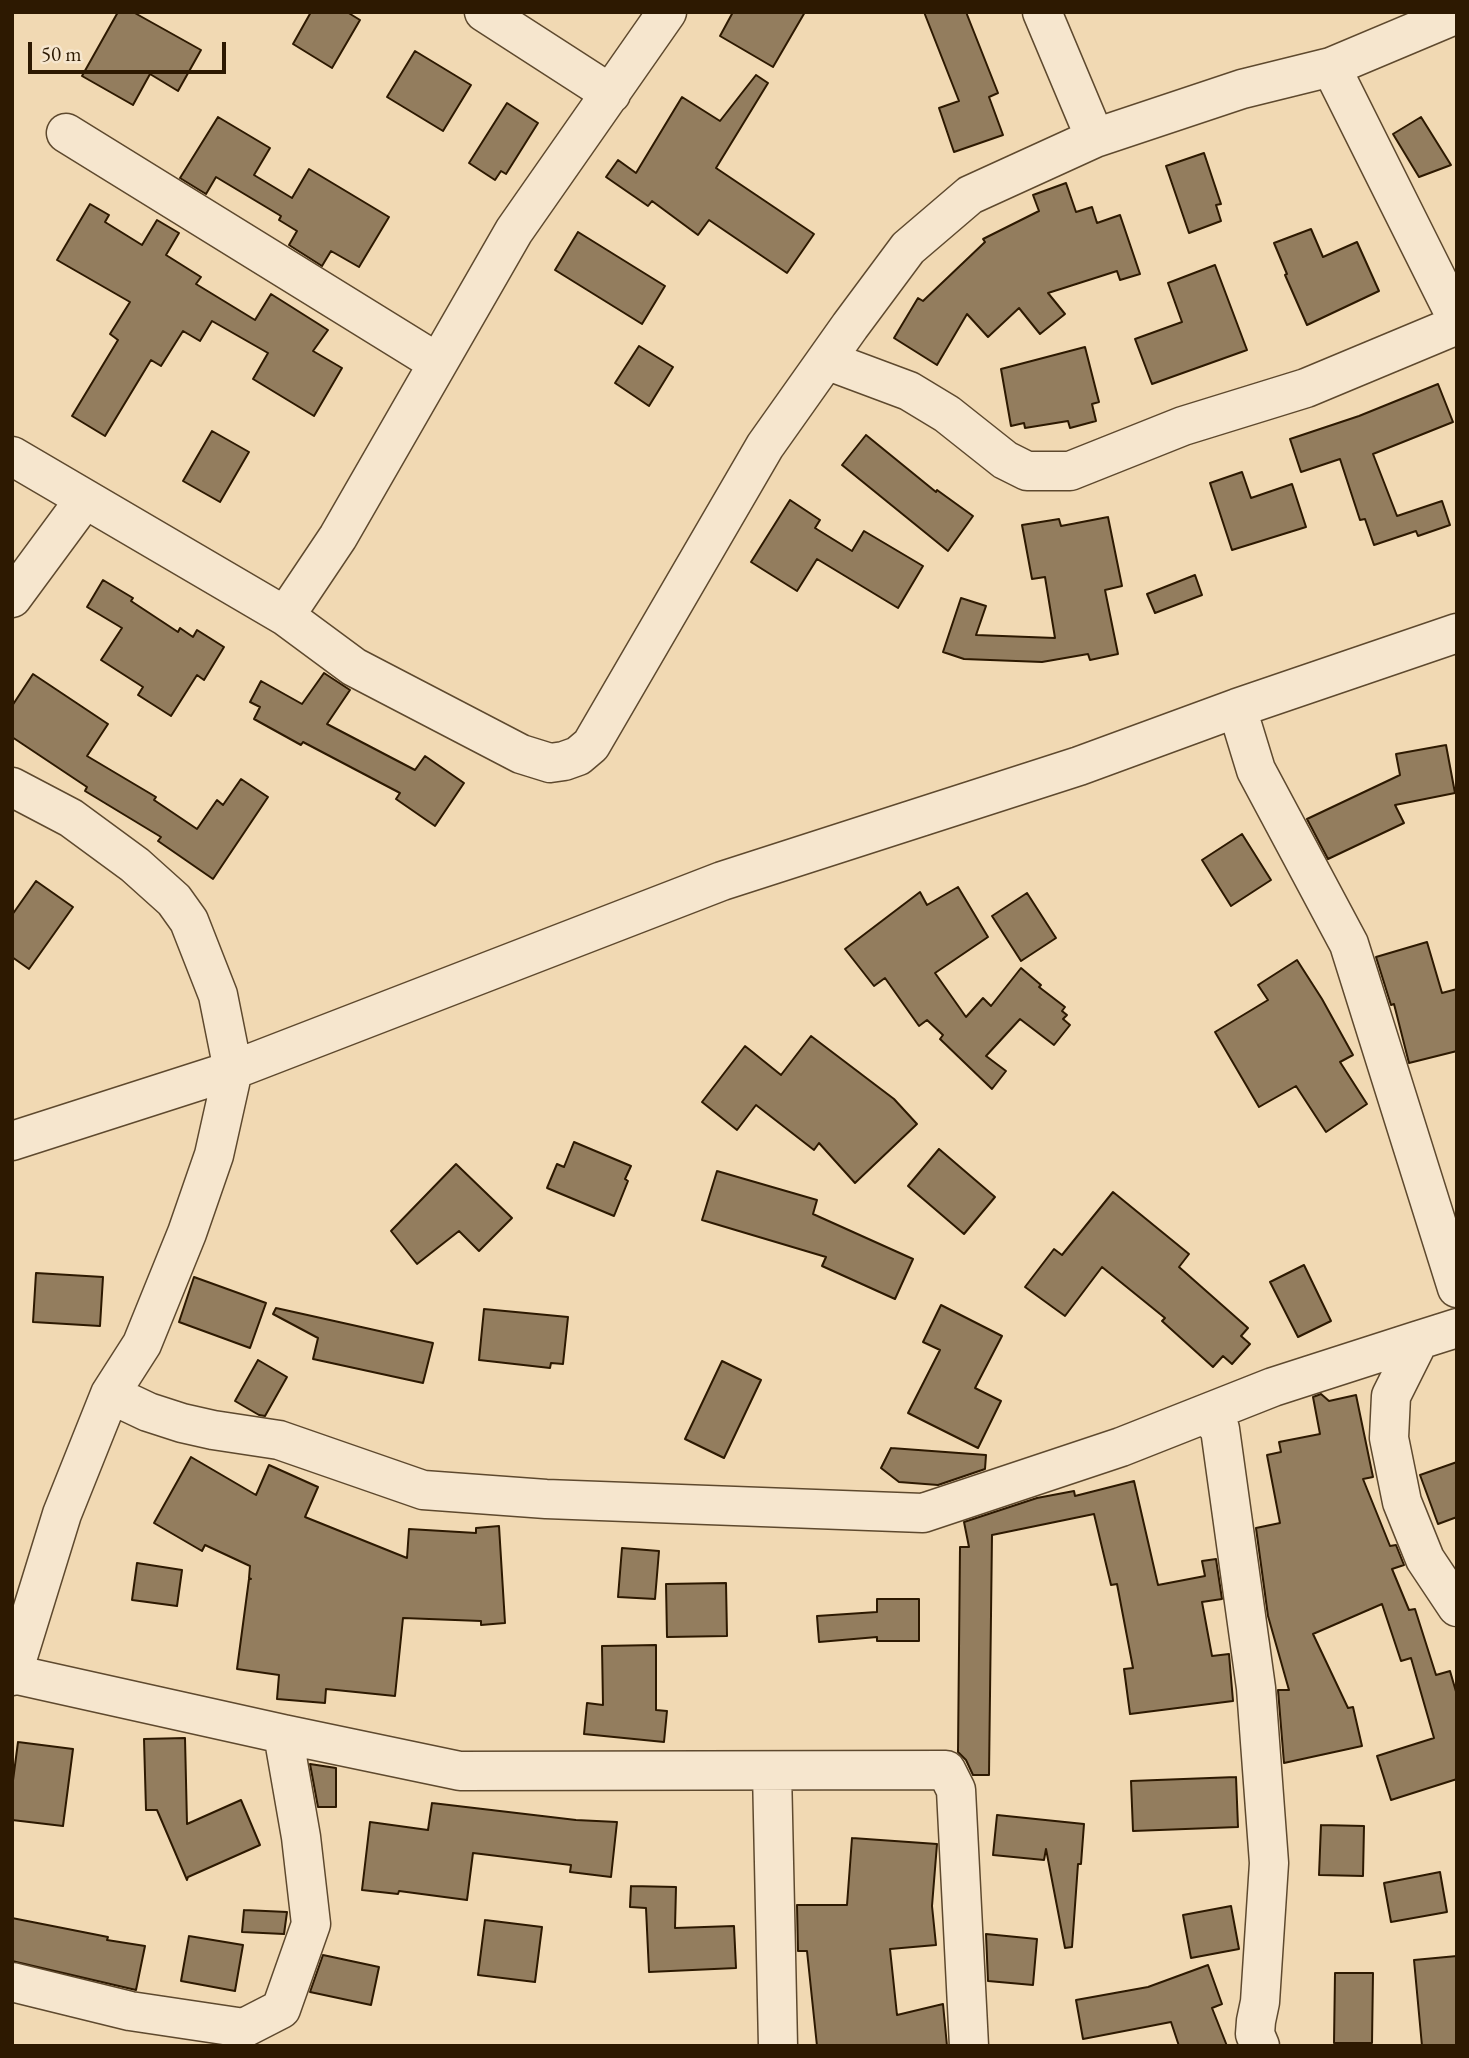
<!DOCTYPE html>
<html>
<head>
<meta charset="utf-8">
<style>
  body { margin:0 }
  #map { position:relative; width:1469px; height:2058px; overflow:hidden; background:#f1d9b3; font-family:"EB Garamond",serif }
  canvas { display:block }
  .frame { position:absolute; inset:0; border:14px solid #2d1901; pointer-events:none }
  .scale { position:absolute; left:28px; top:42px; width:198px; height:32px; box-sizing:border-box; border:4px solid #2d1901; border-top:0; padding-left:9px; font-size:21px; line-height:24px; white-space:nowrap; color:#2d1901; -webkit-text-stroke:5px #f6e6ce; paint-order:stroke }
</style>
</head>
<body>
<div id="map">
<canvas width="1469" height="2058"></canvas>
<div class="frame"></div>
<div class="scale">50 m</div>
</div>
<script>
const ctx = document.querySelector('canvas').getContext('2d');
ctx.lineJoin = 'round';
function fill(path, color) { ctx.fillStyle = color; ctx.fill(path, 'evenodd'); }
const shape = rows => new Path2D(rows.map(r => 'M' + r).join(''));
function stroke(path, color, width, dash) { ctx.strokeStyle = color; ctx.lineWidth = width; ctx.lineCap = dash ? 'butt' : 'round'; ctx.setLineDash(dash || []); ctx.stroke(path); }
const building = shape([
  [118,12,133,12,201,50,178,91,150,74,133,105,82,76,118,12],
  [311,12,347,12,360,20,332,68,293,44,311,12],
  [733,12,805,12,773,67,720,36,733,12],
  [924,12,966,12,998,93,989,97,1003,135,954,152,939,108,959,101,924,12],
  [415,51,471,85,443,131,387,97,415,51],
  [756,75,768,83,716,168,814,234,787,273,709,220,698,235,652,201,648,206,606,177,618,160,636,173,682,97,720,121,756,75],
  [507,103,538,123,506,174,501,171,495,180,469,163,507,103],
  [218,117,270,148,254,175,292,198,309,169,389,217,359,267,331,251,322,266,289,245,297,231,279,220,281,216,216,177,206,194,180,178,218,117],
  [1421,117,1451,165,1419,177,1393,134,1421,117],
  [1204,153,1221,204,1216,205,1221,221,1189,233,1166,166,1204,153],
  [1066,183,1076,212,1092,207,1097,223,1120,215,1140,274,1120,280,1117,271,1048,293,1065,314,1040,334,1019,308,988,337,967,314,937,365,894,338,918,298,923,301,985,242,983,239,1039,211,1033,195,1066,183],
  [90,204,109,215,105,222,142,245,157,220,179,233,166,255,201,277,196,284,255,320,271,294,328,330,313,351,342,368,314,416,253,379,268,353,212,321,200,341,183,331,161,366,151,360,105,436,72,416,118,340,110,334,130,302,57,260,90,204],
  [1311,229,1323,257,1357,242,1379,291,1307,325,1285,275,1287,274,1274,243,1311,229],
  [578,232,665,286,642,324,555,270,578,232],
  [1215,265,1247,350,1152,384,1135,339,1182,322,1168,283,1215,265],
  [639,346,673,367,649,406,615,383,639,346],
  [1085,347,1099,402,1092,404,1096,421,1070,428,1068,421,1025,428,1024,423,1011,426,1001,369,1085,347],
  [1438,384,1453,422,1373,454,1397,516,1442,501,1450,525,1418,536,1416,531,1374,545,1365,519,1360,520,1340,459,1301,472,1290,439,1359,416,1438,384],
  [212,431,249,452,220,502,183,481,212,431],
  [866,435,936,492,937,490,973,516,948,551,842,465,866,435],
  [1242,472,1251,498,1292,484,1306,527,1232,550,1210,483,1242,472],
  [790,500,820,520,815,528,852,551,864,531,923,566,898,608,817,559,797,591,751,562,790,500],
  [1108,517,1122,586,1105,590,1118,654,1090,660,1088,654,1042,662,964,659,943,652,961,598,986,606,976,635,1055,638,1045,577,1032,579,1022,525,1059,519,1061,526,1108,517],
  [1195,575,1202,595,1155,613,1147,594,1195,575],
  [103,580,133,598,131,601,178,632,180,628,193,637,197,630,224,647,204,680,197,675,171,716,138,695,143,687,101,660,122,628,87,607,103,580],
  [324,673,350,690,327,724,415,770,425,756,464,783,435,826,396,799,400,793,303,742,301,745,254,719,260,707,250,702,261,681,302,704,324,673],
  [33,674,108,724,87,756,156,797,154,800,197,829,217,800,223,805,241,779,268,797,213,879,158,841,161,837,85,791,87,787,12,737,12,706,33,674],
  [1446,745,1455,793,1395,805,1404,823,1328,859,1307,819,1400,775,1396,754,1446,745],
  [1242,834,1271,880,1231,906,1202,860,1242,834],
  [36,881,73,907,29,969,12,957,12,915,36,881],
  [958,887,988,937,935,973,966,1017,983,998,991,1006,1021,968,1041,985,1039,987,1065,1007,1062,1011,1067,1015,1063,1019,1070,1025,1054,1045,1020,1019,986,1056,1006,1071,992,1089,940,1039,943,1035,927,1020,919,1026,885,978,874,986,845,949,920,892,927,905,958,887],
  [1027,893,1056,938,1021,961,992,916,1027,893],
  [1427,942,1442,993,1457,989,1457,1051,1409,1063,1394,1004,1391,1005,1376,957,1427,942],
  [1297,960,1322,999,1353,1055,1340,1062,1367,1104,1326,1132,1296,1086,1259,1107,1215,1032,1268,1000,1258,985,1297,960],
  [811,1036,894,1099,917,1124,855,1183,819,1143,814,1150,756,1105,737,1130,702,1102,745,1046,781,1075,811,1036],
  [574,1142,631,1166,625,1179,628,1181,614,1216,547,1188,557,1164,564,1167,574,1142],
  [939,1149,995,1197,964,1234,908,1186,939,1149],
  [456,1164,512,1218,479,1251,459,1231,417,1264,391,1231,456,1164],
  [717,1171,817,1200,813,1214,913,1259,895,1299,822,1266,826,1257,702,1220,717,1171],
  [1113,1192,1189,1254,1179,1267,1248,1328,1241,1336,1250,1344,1232,1364,1223,1356,1213,1367,1162,1321,1165,1318,1102,1267,1065,1316,1025,1287,1054,1249,1062,1255,1113,1192],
  [1304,1265,1331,1321,1298,1337,1270,1282,1304,1265],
  [36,1273,103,1277,100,1326,33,1322,36,1273],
  [194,1277,266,1303,250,1348,179,1322,194,1277],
  [941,1305,1002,1336,975,1388,1001,1401,978,1448,908,1413,940,1350,923,1342,941,1305],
  [276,1308,433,1343,423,1383,313,1359,318,1338,273,1314,276,1308],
  [484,1309,568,1317,563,1364,551,1363,550,1368,479,1360,484,1309],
  [258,1360,287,1377,265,1416,259,1415,235,1401,258,1360],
  [722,1361,761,1380,724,1458,685,1439,722,1361],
  [1321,1394,1329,1401,1356,1395,1373,1477,1363,1479,1390,1546,1396,1545,1404,1565,1392,1569,1409,1610,1415,1609,1436,1675,1450,1671,1457,1695,1457,1779,1391,1800,1377,1756,1434,1738,1411,1658,1401,1661,1382,1604,1313,1634,1348,1708,1353,1707,1362,1746,1284,1763,1278,1690,1289,1690,1268,1616,1256,1528,1280,1523,1267,1455,1281,1452,1279,1442,1320,1434,1313,1397,1321,1394],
  [891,1448,986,1455,985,1469,938,1485,899,1482,881,1468,891,1448],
  [191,1457,256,1495,269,1465,318,1487,305,1517,407,1558,409,1529,476,1533,476,1528,499,1526,505,1623,481,1625,481,1621,403,1618,395,1696,326,1689,325,1703,277,1699,279,1675,237,1669,249,1579,251,1579,249,1578,250,1566,205,1545,202,1551,154,1523,191,1457],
  [1457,1462,1457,1517,1438,1524,1420,1475,1457,1462],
  [1134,1481,1158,1585,1205,1576,1202,1561,1216,1559,1222,1599,1202,1602,1212,1656,1229,1654,1233,1701,1130,1714,1124,1669,1133,1668,1117,1584,1111,1585,1094,1514,992,1535,989,1775,973,1775,966,1760,958,1752,960,1547,969,1547,964,1522,1037,1498,1074,1491,1075,1496,1134,1481],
  [622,1548,659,1551,655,1599,618,1597,622,1548],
  [137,1563,182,1570,177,1606,132,1600,137,1563],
  [726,1583,727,1636,667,1637,666,1584,726,1583],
  [877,1599,919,1599,919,1641,877,1641,877,1637,819,1642,817,1616,877,1612,877,1599],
  [656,1645,656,1710,667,1711,664,1742,584,1734,587,1703,603,1705,602,1646,656,1645],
  [185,1738,187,1824,241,1800,260,1845,188,1877,187,1880,157,1810,146,1810,144,1739,185,1738],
  [18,1742,73,1749,63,1826,12,1820,12,1788,18,1742],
  [310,1764,336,1768,336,1807,318,1807,310,1764],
  [1236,1777,1238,1827,1133,1831,1131,1781,1236,1777],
  [432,1803,576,1820,617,1822,611,1877,570,1872,571,1865,473,1853,467,1900,399,1891,398,1894,362,1890,370,1822,428,1830,432,1803],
  [997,1815,1084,1824,1081,1864,1078,1864,1072,1947,1065,1948,1046,1849,1044,1860,993,1855,997,1815],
  [1321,1825,1364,1826,1363,1876,1319,1875,1321,1825],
  [852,1838,937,1844,932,1906,936,1945,890,1949,897,2015,943,2004,947,2046,817,2046,807,1951,798,1951,797,1905,847,1905,852,1838],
  [1440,1872,1447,1912,1391,1922,1384,1883,1440,1872],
  [631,1886,676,1887,675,1928,734,1926,736,1968,649,1972,646,1908,630,1907,631,1886],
  [1231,1906,1239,1949,1191,1958,1183,1915,1231,1906],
  [244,1910,287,1912,284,1934,242,1932,244,1910],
  [12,1918,108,1937,107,1940,145,1946,136,1990,12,1961,12,1918],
  [485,1920,542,1927,535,1982,478,1975,485,1920],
  [986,1934,1037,1939,1033,1985,988,1981,986,1934],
  [189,1936,243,1945,235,1991,181,1981,189,1936],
  [323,1955,379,1967,371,2005,310,1992,323,1955],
  [1457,1956,1457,2046,1422,2046,1414,1960,1457,1956],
  [1208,1965,1222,2004,1212,2008,1227,2046,1179,2046,1171,2022,1083,2039,1076,2000,1148,1987,1208,1965],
  [1335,1973,1373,1973,1372,2043,1334,2043,1335,1973]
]);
fill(building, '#937d5e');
stroke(building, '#2d1901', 2);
const minor = shape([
  [484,12,611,94],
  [1042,12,1095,138],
  [1331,67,1457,319],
  [66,133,438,363],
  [826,360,909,391,947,414,1005,460,1027,471,1070,471,1183,426,1306,388,1457,325],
  [12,456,285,616,354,667,521,754,550,763,564,761,578,756,591,745,765,446,850,326,908,248,970,195,1095,138,1242,89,1331,67,1457,14],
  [12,598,85,499],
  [285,616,338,537,514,231,667,12],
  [1237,708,1256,770,1349,944,1457,1288],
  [12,787,71,818,135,865,174,900,189,921,218,995,233,1070,214,1155,187,1233,142,1344,110,1394,62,1514,12,1676],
  [12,1141,233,1070,722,881,1079,766,1237,708,1457,633],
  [1457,1328,1419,1340,1391,1396,1389,1438,1402,1502,1425,1559,1457,1607],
  [110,1394,148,1412,182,1423,213,1430,279,1440,423,1490,546,1499,923,1513,1121,1447,1273,1387,1419,1340],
  [1206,1414,1220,1429,1256,1688,1269,1863,1260,2002,1256,2021,1255,2034,1260,2046],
  [13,1674,283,1734,460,1771,946,1770,956,1790,969,2046],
  [772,1771,778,2046],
  [12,1982,130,2011,244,2028,281,2009,311,1924,301,1837,283,1734]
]);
stroke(minor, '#5e492e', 41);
stroke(minor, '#f6e6ce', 38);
</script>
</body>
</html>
